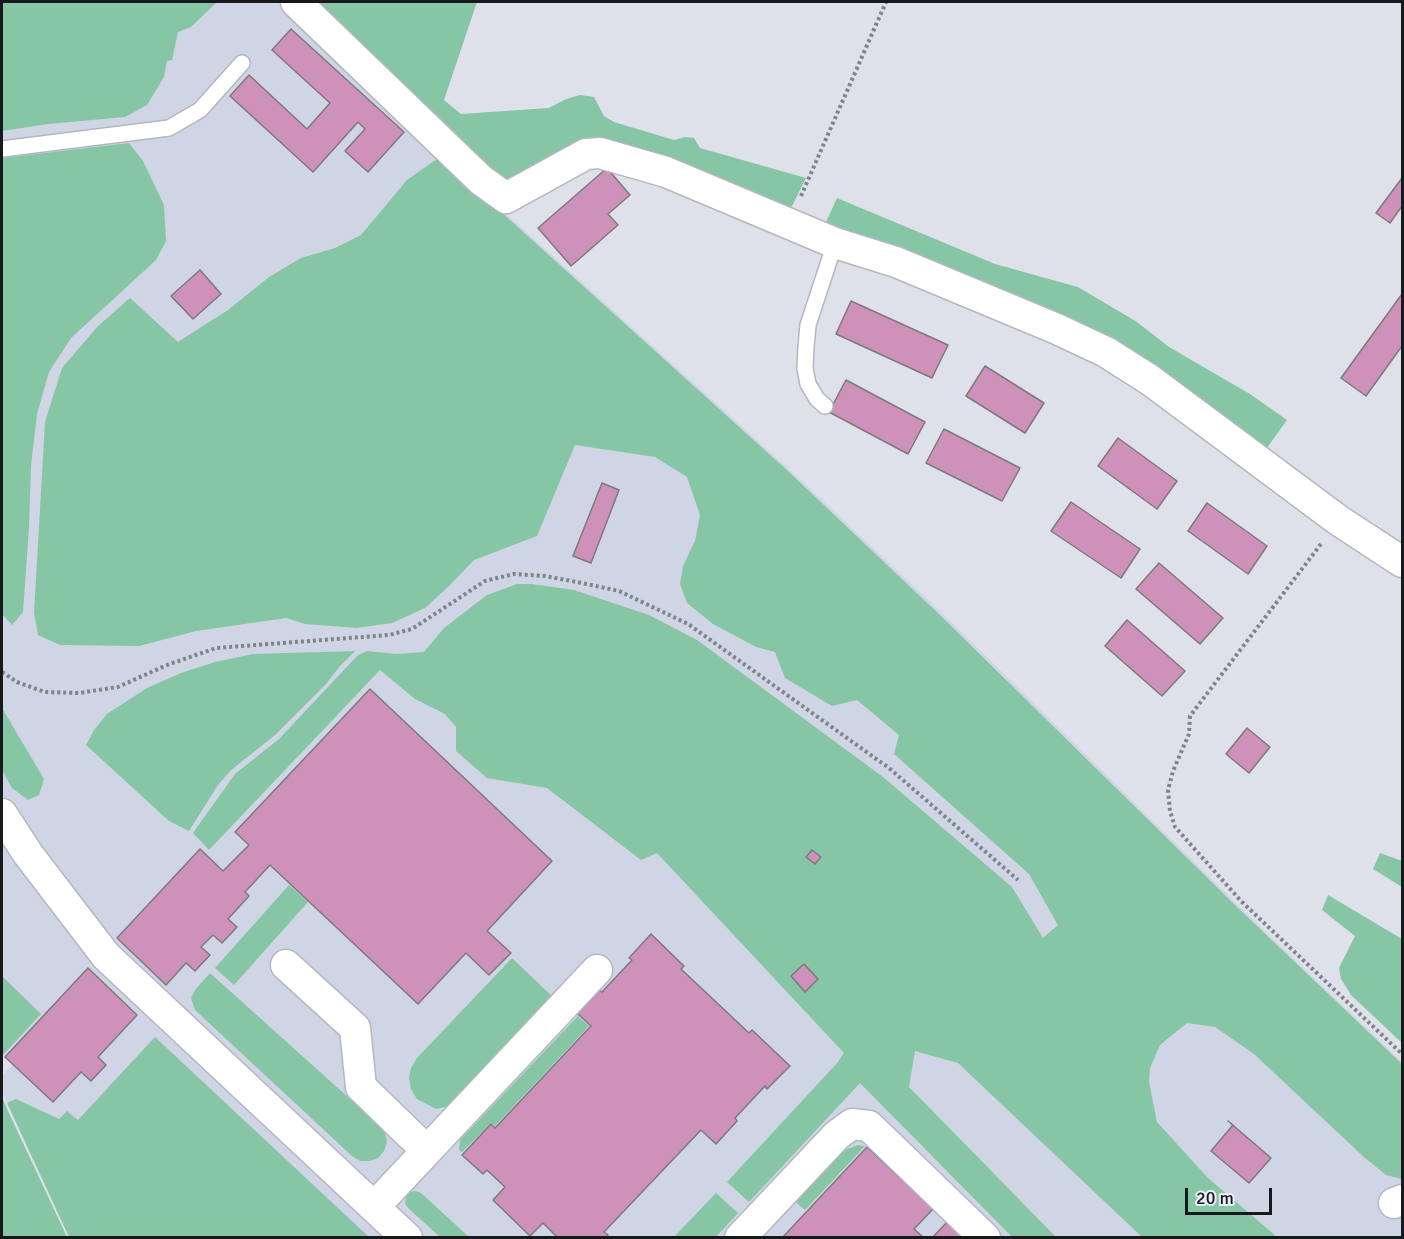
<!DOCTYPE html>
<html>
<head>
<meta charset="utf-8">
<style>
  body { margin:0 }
  #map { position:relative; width:1404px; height:1239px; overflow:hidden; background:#dee1e9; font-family:Signika,sans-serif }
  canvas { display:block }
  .frame { position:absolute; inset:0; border:3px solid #18191c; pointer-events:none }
  .scale { position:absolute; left:1185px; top:1188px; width:87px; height:27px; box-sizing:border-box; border:3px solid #18191c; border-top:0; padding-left:8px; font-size:18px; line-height:21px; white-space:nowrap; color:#18191c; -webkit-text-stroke:4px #ebeef6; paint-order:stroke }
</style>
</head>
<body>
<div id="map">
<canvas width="1404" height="1239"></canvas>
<div class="frame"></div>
<div class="scale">20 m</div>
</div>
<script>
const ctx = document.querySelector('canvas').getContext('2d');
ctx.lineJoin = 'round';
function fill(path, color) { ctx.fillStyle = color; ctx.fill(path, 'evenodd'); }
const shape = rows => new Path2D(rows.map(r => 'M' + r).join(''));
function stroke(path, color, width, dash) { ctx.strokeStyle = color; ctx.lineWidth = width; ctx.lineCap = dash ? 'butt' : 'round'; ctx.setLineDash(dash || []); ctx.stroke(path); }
fill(shape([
  [2,2,279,2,503,211,792,472,945,616,1240,907,1402,1062,1402,1237,69,1237,2,1092,2,1076,13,1064,2,1053]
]), '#cfd5e4');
fill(shape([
  [2,2,217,2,191,27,178,32,172,60,167,61,164,77,147,105,125,117,48,124,2,131],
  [306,2,477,2,444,100,461,114,549,108,566,99,580,95,594,97,604,116,614,122,674,140,685,137,694,138,700,148,806,178,786,218,577,143,560,151,524,176,508,181,495,181],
  [129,143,143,161,164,205,166,241,156,260,71,338,49,372,37,414,31,466,29,528,23,612,12,625,2,614,2,158],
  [441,156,499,210,789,472,942,617,1237,907,1402,1064,1402,1179,1386,1175,1365,1158,1254,1054,1215,1027,1187,1023,1160,1045,1150,1068,1149,1082,1157,1122,1208,1178,1277,1237,1142,1237,958,1063,915,1051,909,1087,1056,1237,1012,1237,860,1083,749,1202,727,1182,838,1062,844,1053,657,853,641,860,547,788,487,778,456,751,456,727,445,714,415,699,380,670,209,850,193,833,235,774,279,739,358,655,367,651,396,654,424,652,444,628,487,595,517,584,532,584,574,590,649,615,697,640,883,777,1012,887,1043,938,1058,925,1029,874,894,754,899,735,857,700,832,706,785,678,775,652,756,647,713,624,687,603,680,584,683,566,695,541,700,515,687,477,655,457,575,445,537,536,474,560,449,586,425,608,392,623,357,628,305,624,286,618,196,631,139,646,60,645,38,635,34,613,45,422,62,368,98,326,130,298,178,342,228,310,269,277,301,258,335,248,361,235,407,180],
  [837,198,995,264,1078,287,1137,322,1169,347,1250,394,1287,420,1264,452,1178,389,822,231],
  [355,651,340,666,326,684,275,735,230,771,218,785,189,831,169,821,86,745,94,730,107,714,147,688,181,673,215,662,253,654],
  [2,708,44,779,39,795,28,800,12,788,2,770],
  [1380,853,1402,861,1402,887,1373,869],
  [289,885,308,902,234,985,215,968],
  [1328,895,1402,939,1402,1043,1351,995,1341,979,1339,968,1355,936,1322,910],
  [512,958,554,998,450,1106,436,1109,417,1099,411,1089,409,1078,411,1068,417,1058],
  [210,973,380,1126,385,1133,387,1142,384,1151,378,1158,370,1161,360,1161,352,1156,195,1010,191,998,195,990],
  [2,976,41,1014,2,1056],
  [578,1016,589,1026,495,1126,491,1123,462,1152,459,1150,460,1140],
  [155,1037,369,1237,69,1237,7,1103,16,1099,59,1119,67,1111,78,1120],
  [2,1097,9,1113,67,1237,2,1237],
  [858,1145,865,1146,805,1210,792,1199,839,1152],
  [416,1191,421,1193,469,1237,440,1237,408,1208,405,1203,406,1197,410,1192],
  [716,1193,738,1213,716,1237,674,1237]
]), '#86c6a5');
const building = shape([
  [291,29,404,132,368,172,345,151,365,129,358,122,313,172,230,96,249,75,307,129,330,103,272,50,291,29],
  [607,168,630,195,608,214,618,225,571,266,538,228,607,168],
  [1402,178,1402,206,1390,223,1376,213,1402,178],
  [200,270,221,294,193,319,171,296,200,270],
  [1402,294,1402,346,1366,396,1341,378,1402,294],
  [851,301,948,345,932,378,836,334,851,301],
  [985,366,1044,403,1025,433,966,396,985,366],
  [846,380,925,422,908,454,829,412,846,380],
  [944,429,1020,468,1002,501,926,463,944,429],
  [1118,438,1177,481,1157,509,1098,466,1118,438],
  [602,483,619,490,591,563,573,556,602,483],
  [1071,502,1140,549,1121,578,1051,531,1071,502],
  [1207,503,1267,546,1248,574,1188,531,1207,503],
  [1159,563,1223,618,1200,644,1136,589,1159,563],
  [1127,620,1185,671,1162,696,1105,646,1127,620],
  [370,689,552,861,487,931,511,953,489,975,466,953,418,1004,270,865,245,892,249,896,228,919,237,927,222,943,213,935,201,947,210,955,195,971,186,963,166,985,117,938,200,849,223,871,249,845,235,832,370,689],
  [1247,728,1270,747,1249,773,1226,754,1247,728],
  [812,850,821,857,815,864,806,857,812,850],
  [651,934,684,966,681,969,749,1033,752,1030,790,1066,767,1089,765,1086,735,1118,737,1121,716,1144,701,1130,604,1232,608,1235,606,1238,558,1238,543,1223,530,1236,493,1200,505,1187,487,1170,483,1174,462,1155,491,1124,495,1128,591,1026,577,1013,599,990,602,992,632,960,629,958,651,934],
  [804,964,818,979,805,992,791,976,804,964],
  [88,968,137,1015,98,1057,106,1065,91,1081,81,1072,53,1102,5,1057,88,968],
  [1228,1121,1271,1158,1249,1183,1211,1151,1233,1125,1228,1121],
  [867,1147,933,1209,914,1229,924,1238,782,1238,867,1147],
  [949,1220,967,1238,932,1238,949,1220]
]);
fill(building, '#ce91b9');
stroke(building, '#7f787d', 1.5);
const lane = shape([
  [2,149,169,128,200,110,242,63],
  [825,406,817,399,808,384,805,368,806,347,808,325,835,243]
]);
const street = shape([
  [296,2,481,180,506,198,586,154,600,153,666,172,835,243,896,262,1057,329,1106,352,1150,380,1338,520,1402,562],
  [2,814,28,854,106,956,407,1238],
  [286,965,355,1028,361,1087,426,1150],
  [1394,1203,1402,1200],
  [375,1206,597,970],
  [740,1238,837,1135,852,1124,869,1126,985,1238]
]);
stroke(lane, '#b4b7bf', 18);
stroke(street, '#b4b7bf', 33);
stroke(shape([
  [801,196,886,2],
  [1321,544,1190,716,1189,734,1173,771,1168,790,1170,811,1175,827,1241,901,1402,1054],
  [2,672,17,682,45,692,79,693,118,687,167,665,216,648,389,635,412,629,485,581,514,574,545,576,582,583,619,591,688,624,889,768,1018,880]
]), '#818389', 4, [3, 3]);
stroke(lane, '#fff', 15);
stroke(street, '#fff', 30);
</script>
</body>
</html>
